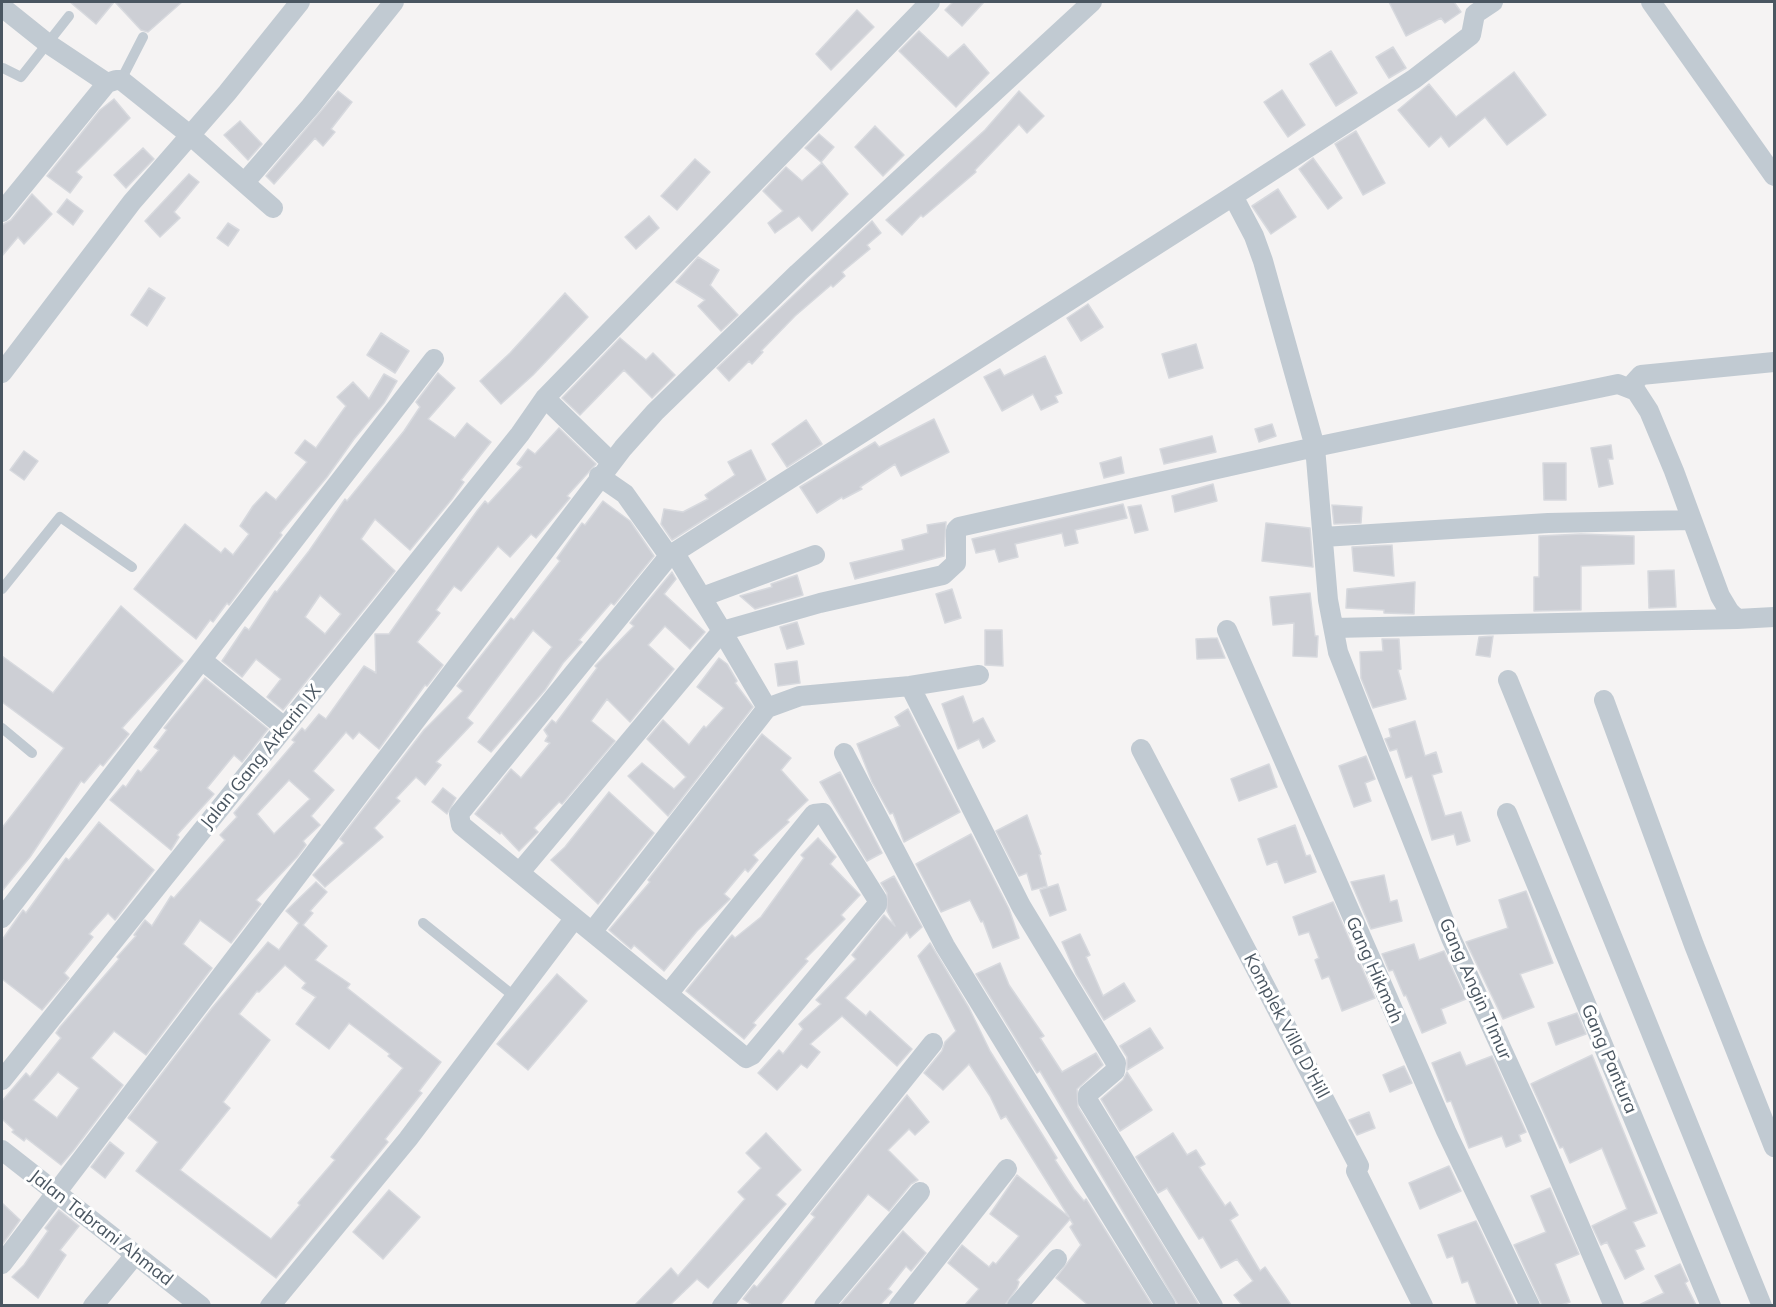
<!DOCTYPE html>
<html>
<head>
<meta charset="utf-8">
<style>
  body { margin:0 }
  #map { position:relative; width:1776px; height:1307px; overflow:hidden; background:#f5f3f3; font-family:Mulish,sans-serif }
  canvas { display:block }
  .frame { position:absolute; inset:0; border:3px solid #4a5661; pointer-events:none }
</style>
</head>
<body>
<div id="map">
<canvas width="1776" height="1307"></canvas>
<div class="frame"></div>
</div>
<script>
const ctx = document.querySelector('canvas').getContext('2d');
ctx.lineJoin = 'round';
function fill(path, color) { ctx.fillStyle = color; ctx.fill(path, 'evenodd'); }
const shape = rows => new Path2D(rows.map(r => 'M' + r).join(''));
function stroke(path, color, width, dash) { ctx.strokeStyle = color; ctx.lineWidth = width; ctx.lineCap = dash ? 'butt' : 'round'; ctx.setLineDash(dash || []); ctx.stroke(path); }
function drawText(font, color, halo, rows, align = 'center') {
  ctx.font = font + ' Mulish,sans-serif'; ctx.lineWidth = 6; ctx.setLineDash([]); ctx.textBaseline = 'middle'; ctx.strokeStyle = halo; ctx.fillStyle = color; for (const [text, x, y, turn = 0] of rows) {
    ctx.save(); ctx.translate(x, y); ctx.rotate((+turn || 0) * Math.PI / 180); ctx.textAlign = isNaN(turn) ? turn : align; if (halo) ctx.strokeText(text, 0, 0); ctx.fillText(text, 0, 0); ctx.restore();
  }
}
const building = shape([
  [70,2,114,2,96,24,70,2],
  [115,2,182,2,148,32,141,30,115,2],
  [953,2,984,2,962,26,945,10,953,2],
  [1389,2,1454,2,1461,12,1445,23,1441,18,1406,36,1389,2],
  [857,10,874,27,831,70,816,54,857,10],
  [919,31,948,58,964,44,989,73,956,107,899,51,919,31],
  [1393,47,1406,68,1389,78,1376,57,1393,47],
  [1331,51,1357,93,1336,106,1310,64,1331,51],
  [1514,72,1546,115,1507,145,1485,117,1449,147,1441,136,1429,147,1398,110,1429,84,1456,117,1514,72],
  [1282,90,1305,125,1288,137,1264,102,1282,90],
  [338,91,352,102,331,129,335,132,323,146,315,138,274,184,266,176,338,91],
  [1019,91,1044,116,1027,133,1019,124,975,170,976,172,923,217,921,215,902,235,886,220,985,130,1019,91],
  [114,99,130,118,76,172,82,177,70,193,47,176,100,110,114,99],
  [240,121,262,144,248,160,224,135,240,121],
  [875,126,904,155,883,176,855,147,875,126],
  [1356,131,1385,183,1363,195,1335,144,1356,131],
  [819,134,834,147,821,162,805,148,819,134],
  [143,148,154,159,126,188,114,175,143,148],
  [1313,158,1342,198,1328,209,1299,169,1313,158],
  [695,159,710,172,677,210,661,196,695,159],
  [822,163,848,194,812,231,799,216,775,233,768,223,783,211,763,191,786,167,802,181,822,163],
  [189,174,199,182,174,212,180,218,160,237,145,221,189,174],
  [1278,189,1296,217,1271,234,1252,206,1278,189],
  [32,194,52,214,24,244,18,237,2,256,2,225,11,220,32,194],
  [67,199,83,211,73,225,57,212,67,199],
  [649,216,659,228,636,249,625,237,649,216],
  [872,221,881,233,867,245,870,249,842,272,845,276,833,287,831,285,795,316,761,351,763,352,752,364,749,361,729,381,717,368,872,221],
  [228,223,239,230,228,246,217,238,228,223],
  [698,257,719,270,710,285,738,315,721,331,698,306,705,300,676,282,698,257],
  [149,288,165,298,147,326,131,315,149,288],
  [565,293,588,317,533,375,501,404,480,381,510,353,565,293],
  [1088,304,1103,327,1081,341,1067,318,1088,304],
  [381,333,409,351,395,373,367,355,381,333],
  [620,338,646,360,653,353,675,375,652,398,624,370,580,415,562,398,620,338],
  [1196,344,1203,368,1169,378,1162,354,1196,344],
  [1045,356,1062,393,1055,396,1058,402,1041,410,1033,394,1002,411,984,377,1000,369,1004,376,1045,356],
  [438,373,455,388,428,419,455,438,467,423,491,442,461,480,464,482,452,499,410,550,375,519,361,539,395,571,283,710,267,697,281,679,256,659,242,677,222,661,245,627,249,630,275,591,277,592,309,551,345,499,347,501,404,431,420,407,416,402,438,373],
  [320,595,341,614,325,634,305,617,320,595],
  [384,374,397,381,384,403,354,439,327,477,280,533,282,535,229,605,227,603,213,622,210,620,196,639,134,589,185,524,221,553,225,548,233,555,249,534,240,526,253,506,266,492,276,500,307,462,295,453,305,440,316,448,346,406,337,397,353,382,369,399,384,374],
  [934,419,949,452,901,476,895,464,860,487,862,489,843,499,842,497,817,513,800,487,875,442,879,447,934,419],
  [806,420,822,444,787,467,772,444,806,420],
  [1272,424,1276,436,1259,442,1255,429,1272,424],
  [559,428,596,464,567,496,570,498,536,538,531,534,510,557,498,546,461,591,454,586,436,610,440,613,417,642,443,665,427,686,425,685,379,749,359,732,353,739,346,732,313,771,334,790,311,816,320,825,303,841,306,845,297,857,256,900,261,904,231,943,200,920,183,944,212,968,146,1055,114,1031,91,1058,123,1085,73,1151,61,1165,26,1138,24,1141,12,1132,14,1130,2,1119,2,1101,26,1073,30,1077,61,1038,56,1033,60,1027,119,959,117,957,136,936,134,935,145,920,152,926,171,896,174,898,225,840,220,835,237,817,234,813,295,742,292,740,302,728,305,731,319,714,326,719,364,666,376,673,375,634,389,634,477,511,485,501,488,504,522,467,517,464,528,449,535,454,559,428],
  [289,780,310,799,274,834,257,814,289,780],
  [58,1072,79,1088,57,1118,33,1100,58,1072],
  [1212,436,1216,452,1164,464,1160,449,1212,436],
  [1611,445,1613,459,1608,459,1613,484,1599,487,1591,448,1611,445],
  [751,450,766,480,672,540,661,524,664,509,683,512,708,499,705,495,735,475,728,462,751,450],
  [24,451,38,461,24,480,10,470,24,451],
  [1121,457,1124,473,1104,478,1100,463,1121,457],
  [1543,463,1566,463,1566,500,1544,500,1543,463],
  [1213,484,1217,501,1175,512,1172,496,1213,484],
  [603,501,630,521,654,556,614,605,611,603,579,640,582,642,563,663,545,690,491,752,478,742,552,647,533,630,467,718,473,723,436,762,441,765,425,785,416,777,396,798,400,801,374,828,383,837,325,887,313,875,344,843,340,839,424,730,463,691,457,686,511,618,514,620,560,561,557,558,582,523,585,525,603,501],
  [1123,504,1127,518,1075,530,1078,543,1065,546,1062,533,1015,544,1018,557,999,562,995,549,976,553,972,539,1123,504],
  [1141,505,1148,530,1135,533,1128,507,1141,505],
  [1332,505,1362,507,1361,523,1334,524,1332,505],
  [946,522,944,556,855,579,850,563,904,550,902,540,928,533,927,525,946,522],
  [1266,523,1310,528,1313,567,1262,561,1266,523],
  [1581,534,1634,536,1634,564,1581,566,1581,610,1534,611,1534,577,1539,577,1539,536,1581,534],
  [1392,545,1394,576,1354,571,1352,547,1392,545],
  [1674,570,1676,607,1649,608,1648,571,1674,570],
  [672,572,676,579,664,594,705,632,690,649,665,626,648,645,674,669,630,722,607,699,591,721,615,741,562,804,559,802,534,828,538,832,519,851,501,832,500,834,475,814,511,769,521,778,550,743,545,741,548,736,544,730,552,720,556,723,597,668,595,666,634,626,630,623,672,572],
  [797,575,803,595,755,609,740,596,772,587,771,584,797,575],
  [1415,582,1414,614,1384,613,1384,610,1346,608,1347,589,1415,582],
  [952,589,961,618,945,623,936,594,952,589],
  [1310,593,1315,636,1318,636,1317,657,1293,656,1294,623,1273,625,1270,597,1310,593],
  [121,606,183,661,122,728,129,734,103,766,100,764,84,783,81,781,30,857,2,891,2,828,64,748,2,702,2,656,53,693,121,606],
  [797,622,804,644,787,649,780,627,797,622],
  [985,630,1002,630,1003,666,985,665,985,630],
  [1493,636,1490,657,1476,655,1479,637,1493,636],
  [1217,638,1225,658,1197,659,1196,639,1217,638],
  [1382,639,1399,639,1401,669,1398,670,1406,699,1373,708,1361,678,1360,652,1383,651,1382,639],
  [719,658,727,664,737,681,735,683,753,707,668,816,628,776,642,763,674,789,686,777,647,739,663,720,689,745,704,726,706,728,724,708,697,687,719,658],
  [797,661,800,683,778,686,775,664,797,661],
  [205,678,268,729,242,762,234,755,207,788,214,794,177,835,179,837,171,850,110,800,123,785,126,787,138,770,141,772,159,750,154,747,167,730,164,728,205,678],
  [963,696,973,723,983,718,995,741,983,748,979,739,958,749,942,704,963,696],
  [908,709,960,812,904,842,893,813,890,814,872,782,857,744,900,726,895,717,908,709],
  [1415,721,1425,756,1436,752,1442,772,1432,775,1445,816,1461,812,1470,841,1457,845,1454,834,1432,840,1412,776,1406,778,1397,749,1390,751,1385,739,1391,737,1389,729,1415,721],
  [762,734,791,758,781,770,808,800,787,820,789,822,753,855,758,860,748,872,745,869,724,894,730,899,697,931,664,971,634,945,631,949,609,930,650,882,648,880,762,734],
  [1366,756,1375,779,1365,783,1371,801,1354,807,1339,766,1366,756],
  [1269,764,1277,787,1239,801,1231,779,1269,764],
  [840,772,882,853,867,861,820,782,840,772],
  [443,788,456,798,447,814,432,802,443,788],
  [609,792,654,833,598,904,551,860,565,847,609,792],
  [1027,815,1041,854,1039,855,1047,886,1032,890,1027,873,1019,876,996,831,1027,815],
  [99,822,154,870,115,920,108,913,89,934,93,937,64,973,69,978,42,1010,2,979,2,940,23,910,26,913,66,858,69,860,99,822],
  [1295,825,1306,856,1310,855,1316,872,1285,883,1277,861,1267,865,1258,839,1295,825],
  [971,834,1009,909,1019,938,993,948,983,921,981,922,970,900,941,912,916,864,971,834],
  [818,838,836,857,830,864,860,895,841,915,845,919,805,959,808,961,753,1023,756,1025,744,1039,686,991,726,942,732,935,735,938,761,917,804,858,801,855,818,838],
  [1384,875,1390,902,1397,900,1402,921,1371,929,1351,882,1384,875],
  [894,876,922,927,910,938,907,932,845,998,866,1016,870,1011,912,1049,897,1066,842,1016,810,1044,820,1052,807,1068,801,1064,777,1090,758,1073,779,1050,783,1054,803,1029,799,1024,821,1004,816,1000,856,959,852,955,884,915,895,926,887,911,887,893,881,883,894,876],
  [316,882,327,892,310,911,313,913,303,925,327,946,315,960,350,984,347,988,441,1062,419,1091,422,1093,385,1139,388,1142,276,1278,136,1171,158,1142,128,1118,212,1008,268,942,279,950,299,923,286,911,316,882],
  [285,965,306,983,302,988,316,997,296,1024,329,1049,349,1023,390,1054,388,1056,403,1068,331,1157,335,1160,298,1203,300,1205,271,1239,180,1170,230,1108,223,1102,270,1040,239,1014,257,991,259,992,285,965],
  [1058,884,1066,910,1050,916,1040,890,1058,884],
  [1526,891,1553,963,1520,974,1534,1007,1503,1019,1466,942,1508,928,1499,900,1526,891],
  [1333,902,1375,998,1342,1011,1329,976,1322,979,1315,960,1319,958,1309,932,1299,935,1293,917,1333,902],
  [1080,934,1090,955,1086,957,1103,996,1124,983,1135,1001,1104,1020,1076,974,1062,942,1080,934],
  [930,943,969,1008,990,1051,1057,1158,1055,1160,1074,1189,1084,1201,1086,1199,1152,1305,1088,1305,1056,1278,1081,1245,1070,1227,1073,1224,1070,1219,1017,1280,1019,1282,1017,1288,1005,1305,965,1305,979,1289,948,1263,962,1245,989,1267,993,1262,996,1264,1019,1236,990,1214,1017,1175,1069,1217,1006,1116,1001,1119,990,1096,969,1064,943,1090,924,1073,942,1051,945,1042,956,1031,918,956,930,943],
  [1414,944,1419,960,1444,951,1466,999,1441,1009,1446,1023,1422,1033,1406,995,1404,996,1393,970,1389,971,1382,954,1414,944],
  [1000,963,1009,985,1044,1036,1040,1038,1062,1072,1096,1053,1103,1065,1077,1089,1078,1107,1199,1305,1178,1305,1040,1071,1037,1073,976,974,1000,963],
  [557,974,587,1001,528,1070,497,1044,557,974],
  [1577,1013,1586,1034,1556,1045,1548,1023,1577,1013],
  [1150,1028,1163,1048,1127,1070,1127,1057,1120,1046,1150,1028],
  [1460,1052,1466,1066,1492,1056,1526,1132,1519,1135,1521,1141,1506,1147,1502,1136,1469,1148,1451,1101,1447,1102,1432,1063,1460,1052],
  [1592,1055,1657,1213,1633,1222,1645,1246,1635,1250,1644,1269,1625,1279,1607,1242,1601,1245,1592,1226,1627,1209,1602,1148,1570,1163,1563,1147,1560,1148,1531,1084,1592,1055],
  [1404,1066,1412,1083,1390,1092,1383,1075,1404,1066],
  [1127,1072,1152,1110,1120,1131,1101,1099,1123,1080,1127,1072],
  [907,1095,929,1122,915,1135,909,1129,888,1150,918,1180,911,1184,889,1211,868,1194,780,1305,752,1305,743,1299,754,1285,757,1287,815,1217,811,1214,907,1095],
  [1369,1112,1375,1128,1357,1135,1349,1120,1369,1112],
  [766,1133,801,1170,776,1195,786,1204,708,1288,697,1279,670,1305,635,1305,671,1268,678,1276,745,1199,738,1192,761,1168,746,1153,766,1133],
  [1173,1133,1187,1155,1196,1150,1205,1164,1199,1167,1225,1206,1230,1202,1238,1215,1230,1220,1260,1271,1265,1267,1291,1305,1242,1305,1234,1295,1253,1281,1237,1259,1221,1268,1203,1237,1199,1239,1167,1188,1158,1193,1136,1157,1173,1133],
  [110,1142,124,1153,105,1178,91,1167,110,1142],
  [1449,1166,1461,1191,1420,1209,1409,1183,1449,1166],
  [1550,1188,1579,1254,1555,1264,1570,1302,1561,1305,1542,1305,1514,1245,1546,1232,1531,1196,1550,1188],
  [389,1190,420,1217,383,1259,353,1232,389,1190],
  [2,1203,20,1220,2,1245,2,1203],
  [59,1210,79,1226,60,1250,66,1255,38,1298,12,1277,24,1265,48,1231,45,1228,59,1210],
  [1476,1221,1516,1305,1477,1305,1468,1281,1462,1283,1453,1256,1447,1258,1438,1235,1476,1221],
  [903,1231,926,1253,911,1271,906,1266,888,1289,892,1292,880,1305,840,1305,903,1231],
  [1680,1264,1688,1281,1685,1283,1696,1305,1639,1305,1664,1293,1655,1276,1680,1264]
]);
fill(building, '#cdcfd5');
stroke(building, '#d7d9de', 1.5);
stroke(shape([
  [3,68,21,77,69,16],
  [121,80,143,37],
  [2,589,60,517,132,567],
  [2,728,32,753],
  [423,923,515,997]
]), '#c1cad2', 10);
stroke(shape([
  [1651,2,1774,176],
  [2,7,47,43,107,83],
  [245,182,310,107,394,2],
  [1233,196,1414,79,1471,35,1475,14,1493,2],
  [2,212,107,83,116,80,121,80,191,136,273,208],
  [2,373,132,202,227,93,300,2],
  [1630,387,1641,375,1774,362],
  [545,398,611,462],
  [599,476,625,494,669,556],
  [1323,537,1548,523,1691,520],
  [674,552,722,631,820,603,943,575,956,563,956,530,959,527,1315,447,1618,384,1636,391,1649,411,1674,471,1720,596,1729,611,1737,619,1774,617],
  [702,597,815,555],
  [1334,628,1737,619],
  [1227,630,1446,1131,1530,1306],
  [202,660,284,727],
  [1508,680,1762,1306],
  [910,686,1021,906,1116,1063,1115,1071,1088,1094,1088,1101,1213,1306],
  [1604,700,1694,945,1774,1147],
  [1141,749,1359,1166,1356,1171,1359,1177,1423,1306],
  [844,753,945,946,1166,1306],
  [1507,813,1711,1306],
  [520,872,722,631,767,708],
  [2,918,434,359],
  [592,932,767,708,800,696,910,686,979,675],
  [668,994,814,814,823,813,877,899,877,905,752,1055,746,1058,461,825,459,814,669,556,1233,196,1254,236,1263,261,1315,447,1328,600,1338,652,1451,938,1534,1120,1614,1306],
  [2,1080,520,434,545,398,930,2],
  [2,1150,201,1306],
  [2,1264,623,448,655,412,798,273,1092,2],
  [93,1306,135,1255],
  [270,1306,408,1139,574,919],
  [722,1306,933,1043],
  [824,1306,920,1192],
  [899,1306,1007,1169],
  [1017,1306,1057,1259]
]), '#c1cad2', 20);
drawText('18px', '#4a5661', '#fff', [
  ["Jalan Gang Arkarin IX",261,757,-51],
  ["Gang Hikmah",1374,970,66],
  ["Gang Angin TImur",1475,989,66],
  ["Komplek Villa D'Hill",1286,1026,62],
  ["Gang Pantura",1609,1059,67],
  ["Jalan Tabrani Ahmad",101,1228,38]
]);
</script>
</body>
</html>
